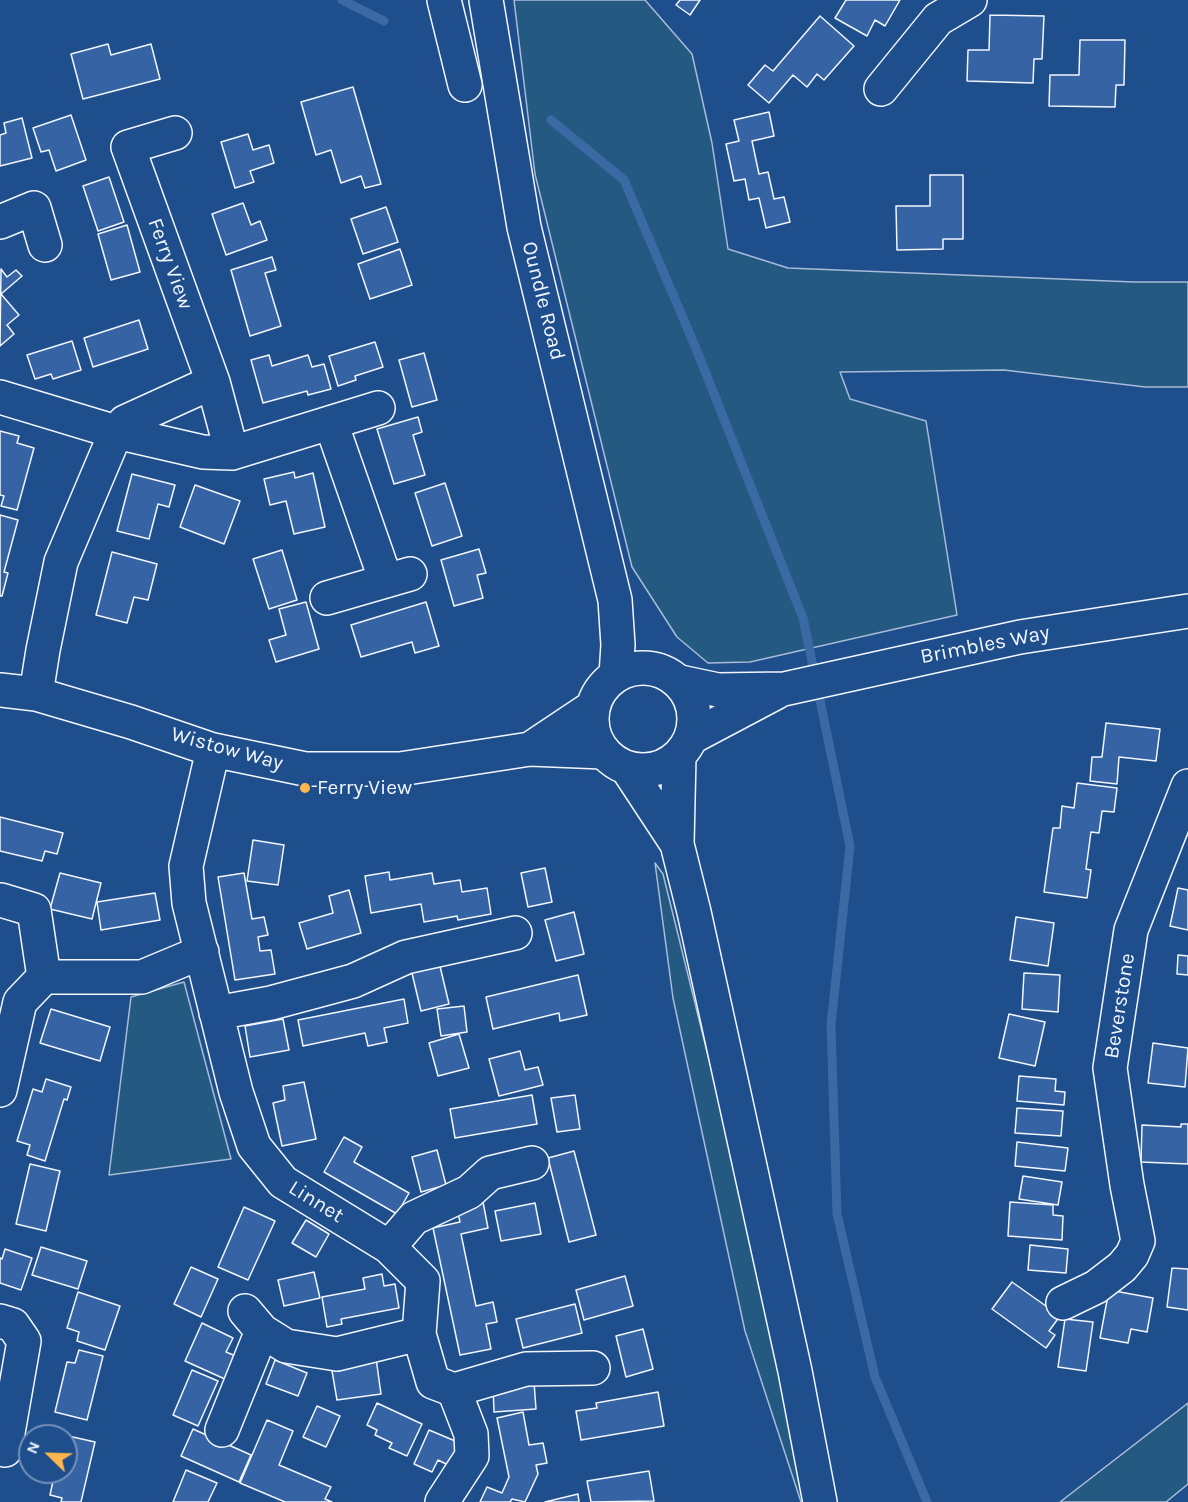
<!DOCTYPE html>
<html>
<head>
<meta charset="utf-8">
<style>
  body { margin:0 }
  #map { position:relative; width:1188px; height:1502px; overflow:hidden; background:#1f4e8c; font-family:Karla,sans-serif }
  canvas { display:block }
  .north { position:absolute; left:18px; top:1424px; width:60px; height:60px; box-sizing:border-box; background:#1f4e8c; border:2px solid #7391ba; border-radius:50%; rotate:293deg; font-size:16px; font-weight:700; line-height:24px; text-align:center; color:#f2f6ff }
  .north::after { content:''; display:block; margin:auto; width:21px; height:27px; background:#ffb74d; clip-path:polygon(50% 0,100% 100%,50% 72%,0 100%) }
</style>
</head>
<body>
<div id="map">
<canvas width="1188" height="1502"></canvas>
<div class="north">N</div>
</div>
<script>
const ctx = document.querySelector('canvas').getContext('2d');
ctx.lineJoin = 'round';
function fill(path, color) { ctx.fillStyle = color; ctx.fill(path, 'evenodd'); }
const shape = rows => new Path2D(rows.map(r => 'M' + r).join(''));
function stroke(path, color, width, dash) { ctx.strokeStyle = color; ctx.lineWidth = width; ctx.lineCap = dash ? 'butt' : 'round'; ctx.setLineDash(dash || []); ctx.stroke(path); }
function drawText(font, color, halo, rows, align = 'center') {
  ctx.font = font + ' Karla,sans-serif'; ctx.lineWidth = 4.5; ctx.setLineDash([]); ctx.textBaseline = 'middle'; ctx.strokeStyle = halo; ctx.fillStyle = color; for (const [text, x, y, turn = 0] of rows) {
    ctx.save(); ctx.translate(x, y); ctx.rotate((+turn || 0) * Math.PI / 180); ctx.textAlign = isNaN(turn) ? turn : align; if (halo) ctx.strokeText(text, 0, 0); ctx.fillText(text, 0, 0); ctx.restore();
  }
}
const green = shape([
  [514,0,645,0,692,54,712,143,728,249,788,268,1134,282,1188,282,1188,387,1145,387,1004,370,840,372,850,399,926,421,957,615,750,662,708,663,677,637,632,567,535,174,514,0],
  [655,863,663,874,738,1177,804,1489,803,1502,801,1502,745,1331,673,998,655,863],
  [184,982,231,1159,109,1175,131,997,184,982],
  [1188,1403,1188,1484,1166,1502,1060,1502,1188,1403]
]);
fill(green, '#245a82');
stroke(green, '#a8bbd7', 1.5);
stroke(shape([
  [342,0,384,21],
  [551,120,624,180,695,346,803,618,850,846,831,1025,837,1214,875,1377,927,1502]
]), '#3b69a3', 9);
const building = shape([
  [680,0,700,0,690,15,676,5,680,0],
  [846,0,900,0,885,26,875,20,867,36,835,18,846,0],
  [990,15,1044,16,1042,59,1034,59,1033,83,967,81,968,50,989,50,990,15],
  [820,16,854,46,824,80,817,74,807,87,793,75,769,103,748,85,765,65,773,71,820,16],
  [1080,40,1125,40,1124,85,1116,85,1115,107,1049,106,1050,75,1079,75,1080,40],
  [108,44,111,55,151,44,160,79,83,99,71,54,108,44],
  [353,87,381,184,365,188,361,176,341,183,331,150,316,155,301,102,353,87],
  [769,112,774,136,752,141,759,174,768,172,774,199,784,197,790,222,766,228,759,198,749,200,745,179,734,181,726,144,739,141,734,120,769,112],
  [71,115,86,160,56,171,49,150,41,152,33,128,71,115],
  [22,118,32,158,0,166,0,135,6,133,4,123,22,118],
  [248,134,253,150,269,145,274,163,250,171,254,182,235,188,221,142,248,134],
  [930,175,963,175,963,239,943,239,943,249,897,250,896,206,930,206,930,175],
  [109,177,124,222,98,231,83,186,109,177],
  [243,203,251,225,260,221,267,240,226,255,212,214,243,203],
  [386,207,398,242,363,254,351,219,386,207],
  [127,225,140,272,111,280,98,234,127,225],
  [400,249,412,285,370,299,358,264,400,249],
  [272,257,276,270,265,273,281,326,250,336,231,270,272,257],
  [1,269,7,277,16,270,22,276,1,294,19,315,7,325,14,334,0,346,1,269],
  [139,320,148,349,93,367,84,338,139,320],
  [72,341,81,370,53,379,51,374,35,379,27,355,72,341],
  [375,342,383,367,355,376,356,380,338,386,329,356,375,342],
  [424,353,437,400,412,407,399,360,424,353],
  [269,355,272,366,308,355,312,367,324,364,331,389,308,395,307,391,263,403,251,360,269,355],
  [418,417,422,432,413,435,425,475,394,484,377,429,418,417],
  [0,431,19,436,17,443,34,448,17,510,1,506,4,496,0,495,0,431],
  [294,472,295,478,313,473,325,527,294,534,286,501,270,505,264,479,294,472],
  [132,474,175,485,169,507,158,504,149,539,117,531,132,474],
  [445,483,462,536,432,546,415,493,445,483],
  [195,485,240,501,224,544,180,527,195,485],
  [0,515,18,520,4,572,8,573,2,596,0,596,0,515],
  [479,549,486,573,477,575,483,598,454,606,441,560,479,549],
  [282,550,297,600,269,609,253,559,282,550],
  [112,552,157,564,148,600,134,597,127,623,96,615,112,552],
  [306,602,319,649,276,662,269,640,286,635,279,609,306,602],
  [426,602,439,646,415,653,412,642,361,657,351,625,426,602],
  [1106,723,1160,729,1156,761,1119,757,1117,784,1090,781,1092,757,1102,757,1106,723],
  [1077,783,1117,788,1114,812,1102,811,1099,833,1091,832,1086,869,1091,870,1087,898,1044,892,1053,828,1060,828,1062,806,1074,808,1077,783],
  [0,817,63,833,57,854,45,851,42,861,0,851,0,817],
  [253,840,284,845,278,885,247,881,253,840],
  [545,868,552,902,528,907,521,873,545,868],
  [389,872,390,880,432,873,434,884,460,880,462,892,487,888,491,914,458,920,457,916,424,922,421,904,371,913,365,876,389,872],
  [60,873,101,883,92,919,50,909,60,873],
  [244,873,252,919,264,917,268,935,258,937,260,951,271,950,275,974,235,980,218,877,244,873],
  [1178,888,1188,890,1188,930,1170,926,1178,888],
  [349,890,361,933,307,949,299,923,333,913,329,896,349,890],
  [155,893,160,920,101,930,97,902,155,893],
  [574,912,584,954,556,961,545,920,574,912],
  [1016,917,1054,923,1048,966,1010,960,1016,917],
  [1178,955,1188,956,1188,975,1177,974,1178,955],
  [439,962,449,1004,421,1011,411,969,439,962],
  [1024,973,1060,975,1058,1012,1022,1009,1024,973],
  [578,975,587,1015,560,1021,559,1013,493,1029,486,997,578,975],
  [404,999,408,1023,384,1028,387,1042,368,1046,365,1033,303,1046,298,1020,404,999],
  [464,1006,467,1032,441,1036,437,1009,464,1006],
  [51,1009,110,1027,100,1061,40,1043,51,1009],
  [1009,1014,1045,1022,1035,1066,999,1058,1009,1014],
  [283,1019,289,1050,250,1057,245,1026,283,1019],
  [459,1034,469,1068,438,1076,429,1043,459,1034],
  [1153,1043,1188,1048,1185,1087,1148,1083,1153,1043],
  [520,1051,525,1070,538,1067,543,1085,499,1096,489,1059,520,1051],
  [1019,1076,1056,1079,1055,1091,1065,1092,1064,1105,1017,1101,1019,1076],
  [46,1079,71,1087,67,1100,64,1099,45,1161,27,1155,30,1145,17,1141,33,1089,42,1092,46,1079],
  [304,1082,316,1139,282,1146,273,1103,285,1100,283,1086,304,1082],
  [532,1095,537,1124,455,1138,450,1109,532,1095],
  [575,1095,580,1129,557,1132,551,1098,575,1095],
  [1017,1108,1063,1111,1061,1136,1015,1133,1017,1108],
  [1181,1124,1188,1124,1188,1164,1141,1162,1142,1125,1181,1127,1181,1124],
  [344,1137,362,1147,354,1162,409,1193,397,1214,324,1172,344,1137],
  [1017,1142,1068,1148,1065,1171,1015,1166,1017,1142],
  [437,1150,446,1185,421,1192,412,1157,437,1150],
  [574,1151,596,1235,569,1242,548,1158,574,1151],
  [30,1164,60,1171,46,1231,16,1224,30,1164],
  [1023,1176,1062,1182,1058,1205,1019,1199,1023,1176],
  [483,1202,488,1228,461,1234,476,1306,493,1302,497,1322,486,1324,491,1349,460,1355,433,1228,460,1222,457,1208,483,1202],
  [1010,1202,1053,1205,1053,1215,1063,1216,1062,1240,1008,1236,1010,1202],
  [535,1203,541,1234,501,1241,495,1211,535,1203],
  [244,1207,275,1221,248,1280,218,1267,244,1207],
  [306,1220,329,1234,316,1257,292,1243,306,1220],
  [1030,1245,1068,1249,1066,1273,1028,1270,1030,1245],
  [41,1247,87,1261,78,1289,32,1275,41,1247],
  [5,1249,32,1258,21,1290,0,1283,0,1258,2,1259,5,1249],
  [191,1267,218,1279,201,1317,174,1304,191,1267],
  [1172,1268,1188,1269,1188,1310,1167,1307,1172,1268],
  [314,1272,320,1298,284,1306,278,1280,314,1272],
  [382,1274,384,1286,395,1284,399,1308,341,1319,342,1324,327,1327,322,1297,365,1289,363,1278,382,1274],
  [625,1276,633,1306,584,1320,576,1290,625,1276],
  [1012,1282,1060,1316,1049,1331,1055,1335,1046,1348,992,1309,1012,1282],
  [1109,1290,1153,1298,1147,1332,1131,1329,1128,1343,1100,1338,1109,1290],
  [78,1292,120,1306,105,1350,77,1341,79,1332,67,1328,78,1292],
  [575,1304,582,1333,523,1348,516,1319,575,1304],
  [1065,1319,1093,1322,1086,1371,1058,1367,1065,1319],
  [202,1323,233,1338,226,1352,238,1357,227,1380,185,1361,202,1323],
  [643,1329,653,1369,626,1377,616,1336,643,1329],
  [79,1350,103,1356,87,1420,55,1412,67,1362,75,1363,79,1350],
  [376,1358,381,1394,337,1400,331,1365,376,1358],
  [275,1360,307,1373,298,1396,266,1384,275,1360],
  [192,1370,218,1381,198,1426,173,1415,192,1370],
  [534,1382,536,1409,494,1412,493,1385,534,1382],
  [658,1392,664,1426,581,1440,576,1411,597,1408,596,1403,658,1392],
  [377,1403,422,1424,407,1456,389,1448,392,1443,375,1435,377,1430,367,1425,377,1403],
  [317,1406,340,1416,326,1447,303,1437,317,1406],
  [523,1412,529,1445,543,1443,547,1463,536,1465,538,1474,525,1502,512,1499,510,1502,480,1502,487,1487,502,1493,509,1477,497,1418,523,1412],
  [267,1420,293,1431,279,1465,331,1487,325,1499,332,1502,285,1502,240,1483,267,1420],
  [193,1429,251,1455,239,1482,181,1456,193,1429],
  [429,1430,460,1443,450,1466,438,1460,432,1472,414,1464,429,1430],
  [64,1435,95,1442,81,1502,61,1502,62,1498,50,1495,55,1472,66,1472,66,1436,64,1435],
  [186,1470,217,1483,208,1502,173,1502,186,1470],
  [649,1471,654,1501,591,1502,587,1481,649,1471],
  [578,1494,579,1502,545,1502,578,1494]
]);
fill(building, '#3563a3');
stroke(building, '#f2f6ff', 1.5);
const minor = shape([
  [444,0,465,85],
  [881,89,938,19,970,0],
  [175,133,128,147,213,382,232,453,378,408],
  [0,222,34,208,45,245],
  [213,382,125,422,116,432,203,452,232,453],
  [0,397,116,432,61,562,43,650,36,694],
  [331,423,386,581],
  [327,598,410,574],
  [680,682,718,690,784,689,1020,637,1188,611],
  [0,690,36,694,131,722,213,750,305,769,400,769,530,749,603,752],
  [692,737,777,692],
  [530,749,593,707],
  [213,750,186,866,189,903,236,1092,254,1146,283,1182,389,1247,423,1281,419,1334,433,1382,454,1390,471,1434,472,1456,442,1502],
  [1,900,34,910,44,977,142,977,202,952],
  [216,1013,271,1003,353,981,406,957,515,933],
  [0,1090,20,1002,44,977],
  [389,1247,414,1218,469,1192,490,1173,532,1163],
  [1063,1303,1096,1287,1122,1267,1132,1255,1138,1241,1127,1185,1110,1068,1131,930,1188,786],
  [245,1311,262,1331,286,1346,337,1354,419,1334],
  [0,1321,13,1325,24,1341,5,1450],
  [454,1390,526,1369,593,1368],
  [222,1430,262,1331]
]);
const major = shape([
  [486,0,524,227,615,600,618,645,616,675],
  '592 719a51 51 0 1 1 102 0a51 51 0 1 1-102 0Z',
  [679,756,677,844,694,912,795,1371,820,1502],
  [627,768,677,844]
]);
stroke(minor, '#f2f6ff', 36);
stroke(major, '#f2f6ff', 36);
stroke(minor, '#1f4e8c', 33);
stroke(major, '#1f4e8c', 33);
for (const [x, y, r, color] of [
  [305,788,6,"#ffb74d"]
]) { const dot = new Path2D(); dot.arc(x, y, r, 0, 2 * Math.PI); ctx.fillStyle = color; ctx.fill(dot); stroke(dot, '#1f4e8c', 2); }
drawText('21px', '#f2f6ff', '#1f4e8c', [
  ["Ferry View",170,264,70],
  ["Oundle Road",543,301,76],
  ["Brimbles Way",985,645,-11],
  ["Wistow Way",227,749,15],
  ["Beverstone",1120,1006,-81],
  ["Linnet",316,1202,32]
]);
drawText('21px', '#f2f6ff', '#1f4e8c', [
  ["Ferry View",317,788]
], 'left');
</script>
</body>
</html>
